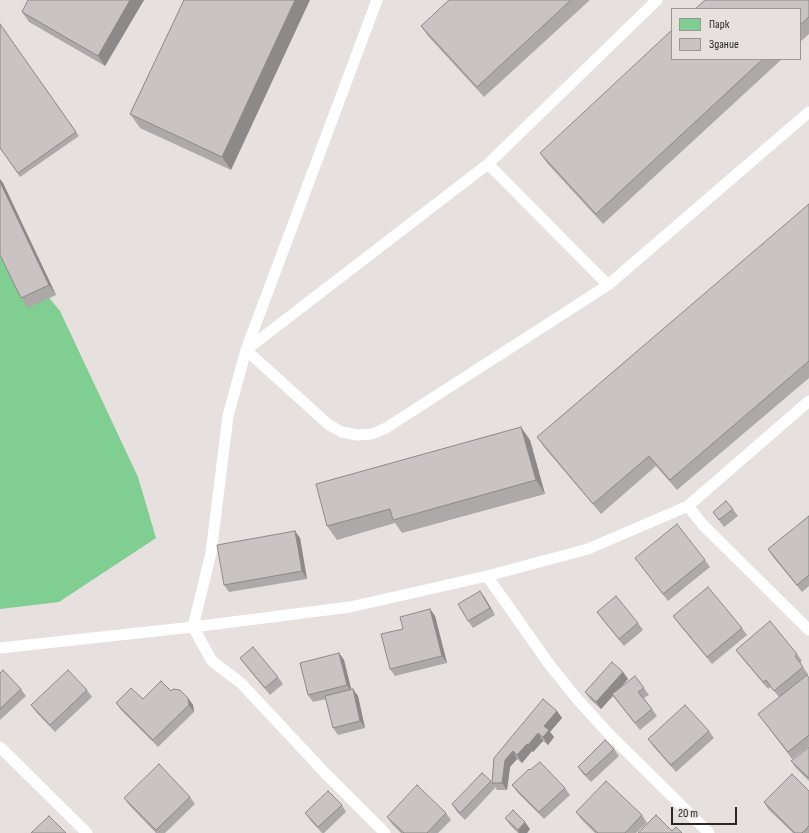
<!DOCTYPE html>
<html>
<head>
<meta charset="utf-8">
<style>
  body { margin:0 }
  #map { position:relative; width:809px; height:833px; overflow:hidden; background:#e6e1df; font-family:"Sofia Sans Condensed",sans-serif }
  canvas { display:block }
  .legend { position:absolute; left:671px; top:8px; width:130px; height:52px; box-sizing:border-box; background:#e6e1df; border:1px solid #9a9795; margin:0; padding:5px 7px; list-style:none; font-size:12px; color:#282726 }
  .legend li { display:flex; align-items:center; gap:8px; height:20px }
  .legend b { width:20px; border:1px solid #9a9795 }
  .scale { position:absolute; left:671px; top:807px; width:66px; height:18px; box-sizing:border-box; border:2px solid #282726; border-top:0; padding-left:5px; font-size:12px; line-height:14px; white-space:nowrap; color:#282726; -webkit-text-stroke:3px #e6e1df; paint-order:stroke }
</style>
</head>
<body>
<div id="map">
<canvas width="809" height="833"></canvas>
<ul class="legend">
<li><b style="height:11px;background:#80ce91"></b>Парк</li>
<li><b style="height:11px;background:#c9c4c3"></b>Здание</li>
</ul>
<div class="scale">20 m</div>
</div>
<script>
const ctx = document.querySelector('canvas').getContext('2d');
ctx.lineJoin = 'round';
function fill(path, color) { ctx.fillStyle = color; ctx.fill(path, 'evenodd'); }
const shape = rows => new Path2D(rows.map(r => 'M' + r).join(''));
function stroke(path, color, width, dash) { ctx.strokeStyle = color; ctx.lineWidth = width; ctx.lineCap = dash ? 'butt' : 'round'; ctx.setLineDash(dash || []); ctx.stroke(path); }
fill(shape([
  [0,232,11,251,60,311,138,477,156,538,59,602,0,609]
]), '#80ce91');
stroke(shape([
  [377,0,246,350,228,416,211,553,193,627,212,661,241,683,326,774,385,833],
  [488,164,657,0],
  [608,285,386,428,372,434,357,435,342,432,329,425,246,350,488,164,608,285,809,112],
  [688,506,703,525,809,630],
  [487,576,549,664,578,700,608,733,709,833],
  [0,648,193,627,350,607,487,576,588,549,688,506,809,401],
  [0,747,87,833]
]), '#fff', 11);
fill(shape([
  [144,0,105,66,29,22,22,12],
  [184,0,231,170,140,128,130,114],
  [449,0,590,0,484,97,428,36,421,26],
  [809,0,809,34,800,42,800,9],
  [0,24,79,136,20,177,0,148],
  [672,59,782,59,603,224,547,163,540,153],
  [0,179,3,183,56,295,28,308,21,298],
  [809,204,809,378,677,490,656,466,601,514,544,447,537,437],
  [530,440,545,494,402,533,395,523,337,540,327,526],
  [733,509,738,516,724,527,713,512],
  [809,516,809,586,802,592,773,557,768,549],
  [295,531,300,538,307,579,229,592,224,585],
  [635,558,705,560,710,567,668,601],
  [480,591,485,598,495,615,473,628,468,621],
  [430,609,435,616,447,663,395,676,390,669,403,629],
  [597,612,638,623,643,630,624,646,602,619],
  [673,616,742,628,747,635,712,664,678,623],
  [736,650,797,654,802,661,800,663,808,674,792,687,809,678,809,746,792,759,758,714,779,697,771,687,768,689,741,657],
  [339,653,344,660,351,690,358,696,365,728,338,735,333,728,326,699,313,702,308,695],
  [240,658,278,677,283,684,270,695,245,665],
  [623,672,628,679,620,688,644,688,649,695,644,698,657,716,640,730,613,696,601,709,590,699,585,692],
  [0,673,21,689,26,696,0,720],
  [87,690,92,697,55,732,36,712,31,705],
  [171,691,188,698,193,705,194,712,158,747,121,710,116,703,143,699],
  [557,711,562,718,550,732,554,737,548,745,543,741,533,752,532,751,522,763,517,759,510,767,507,790,497,790,492,783,494,758],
  [709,731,714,738,676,772,653,746,648,739],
  [809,747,809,781,796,768,791,761],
  [614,749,619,756,591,782,583,774,578,767],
  [530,770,565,788,570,795,544,819,517,792,512,785],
  [491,781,495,788,465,820,457,812,452,804],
  [809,791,809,833,793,833,768,809,764,802],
  [190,797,195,804,165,833,156,833,129,805,124,798],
  [342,805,346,812,324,833,322,833,310,820,305,813],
  [576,812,642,815,647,823,636,833,595,833,581,819],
  [446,813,451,820,438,833,401,833,392,824,387,817],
  [505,818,530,829,527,833,518,833,510,825]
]), '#ada9a8');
fill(shape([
  [130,0,144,0,105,66,98,56],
  [295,0,310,0,231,170,222,157],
  [0,179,3,183,56,295,49,285,0,182],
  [521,427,530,440,545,494,536,480],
  [295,531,300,538,307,579,302,571],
  [480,591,485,598,495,615,490,608],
  [430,609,435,616,447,663,442,656],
  [339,653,344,660,352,692,347,685],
  [623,672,628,679,601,709,596,702],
  [353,689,358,696,365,728,360,721],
  [188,698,193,705,194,712,189,705],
  [557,711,562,718,550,732,554,737,548,745,543,737,544,726],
  [538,733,543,741,533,752,528,745],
  [527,744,532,751,522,763,517,755],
  [513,751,517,759,510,767,507,790,502,783,505,760],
  [525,822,530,829,527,833,519,833,518,830]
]), '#8d8988');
const building = shape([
  [28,0,130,0,98,56,22,12,28,0],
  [184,0,295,0,222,157,130,114,184,0],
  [449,0,571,0,477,87,421,26,449,0],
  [705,0,809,0,809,17,800,25,800,9,695,9,705,0],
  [0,24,76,132,18,173,0,148,0,24],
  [672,30,672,59,763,59,596,214,540,153,672,30],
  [0,182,49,285,21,298,0,255,0,182],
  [809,204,809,361,670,480,649,456,593,504,537,437,809,204],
  [521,427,536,480,393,520,390,509,327,526,316,484,521,427],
  [726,501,733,509,719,520,713,512,726,501],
  [809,516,809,575,797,585,768,549,809,516],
  [677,524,705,560,663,594,635,558,677,524],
  [295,531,302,571,224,585,217,545,295,531],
  [708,587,742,628,707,657,673,616,708,587],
  [480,591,490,608,468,621,458,604,480,591],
  [616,596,638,623,619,639,597,612,616,596],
  [430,609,442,656,390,669,381,634,403,629,400,617,430,609],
  [770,621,797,654,795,656,803,667,774,691,766,680,763,682,736,650,770,621],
  [253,647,278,677,265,688,240,658,253,647],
  [339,653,347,685,308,695,300,663,339,653],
  [612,662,623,672,596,702,585,692,612,662],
  [3,670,21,689,0,709,0,673,3,670],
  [68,670,87,690,50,725,31,705,68,670],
  [807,675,809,678,809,735,788,752,758,714,807,675],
  [635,676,644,688,638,692,652,709,635,723,612,694,635,676],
  [161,681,171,691,173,689,180,690,188,698,189,705,153,740,116,703,131,688,143,699,161,681],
  [353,689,360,721,333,728,325,696,353,689],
  [543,699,557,711,544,726,549,730,543,737,538,733,528,745,527,744,517,755,513,751,505,760,502,783,492,783,494,758,543,699],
  [685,705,709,731,671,765,648,739,685,705],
  [605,740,614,749,586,775,578,767,605,740],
  [809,747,809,778,791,761,809,747],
  [540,762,565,788,539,812,512,785,529,769,530,770,540,762],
  [159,764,190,797,156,830,124,798,159,764],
  [482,773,491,781,460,813,452,804,482,773],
  [792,774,809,791,809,826,802,833,795,833,764,802,792,774],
  [606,781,642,815,625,833,598,833,576,812,606,781],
  [417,785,446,813,427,833,404,833,387,817,417,785],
  [328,791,342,805,318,827,305,813,328,791],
  [513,810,525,822,518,830,505,818,513,810],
  [656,815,672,831,676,827,682,833,638,833,656,815],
  [49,816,66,833,31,833,49,816]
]);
fill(building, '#c9c4c3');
stroke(building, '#8d8988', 1);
</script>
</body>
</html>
